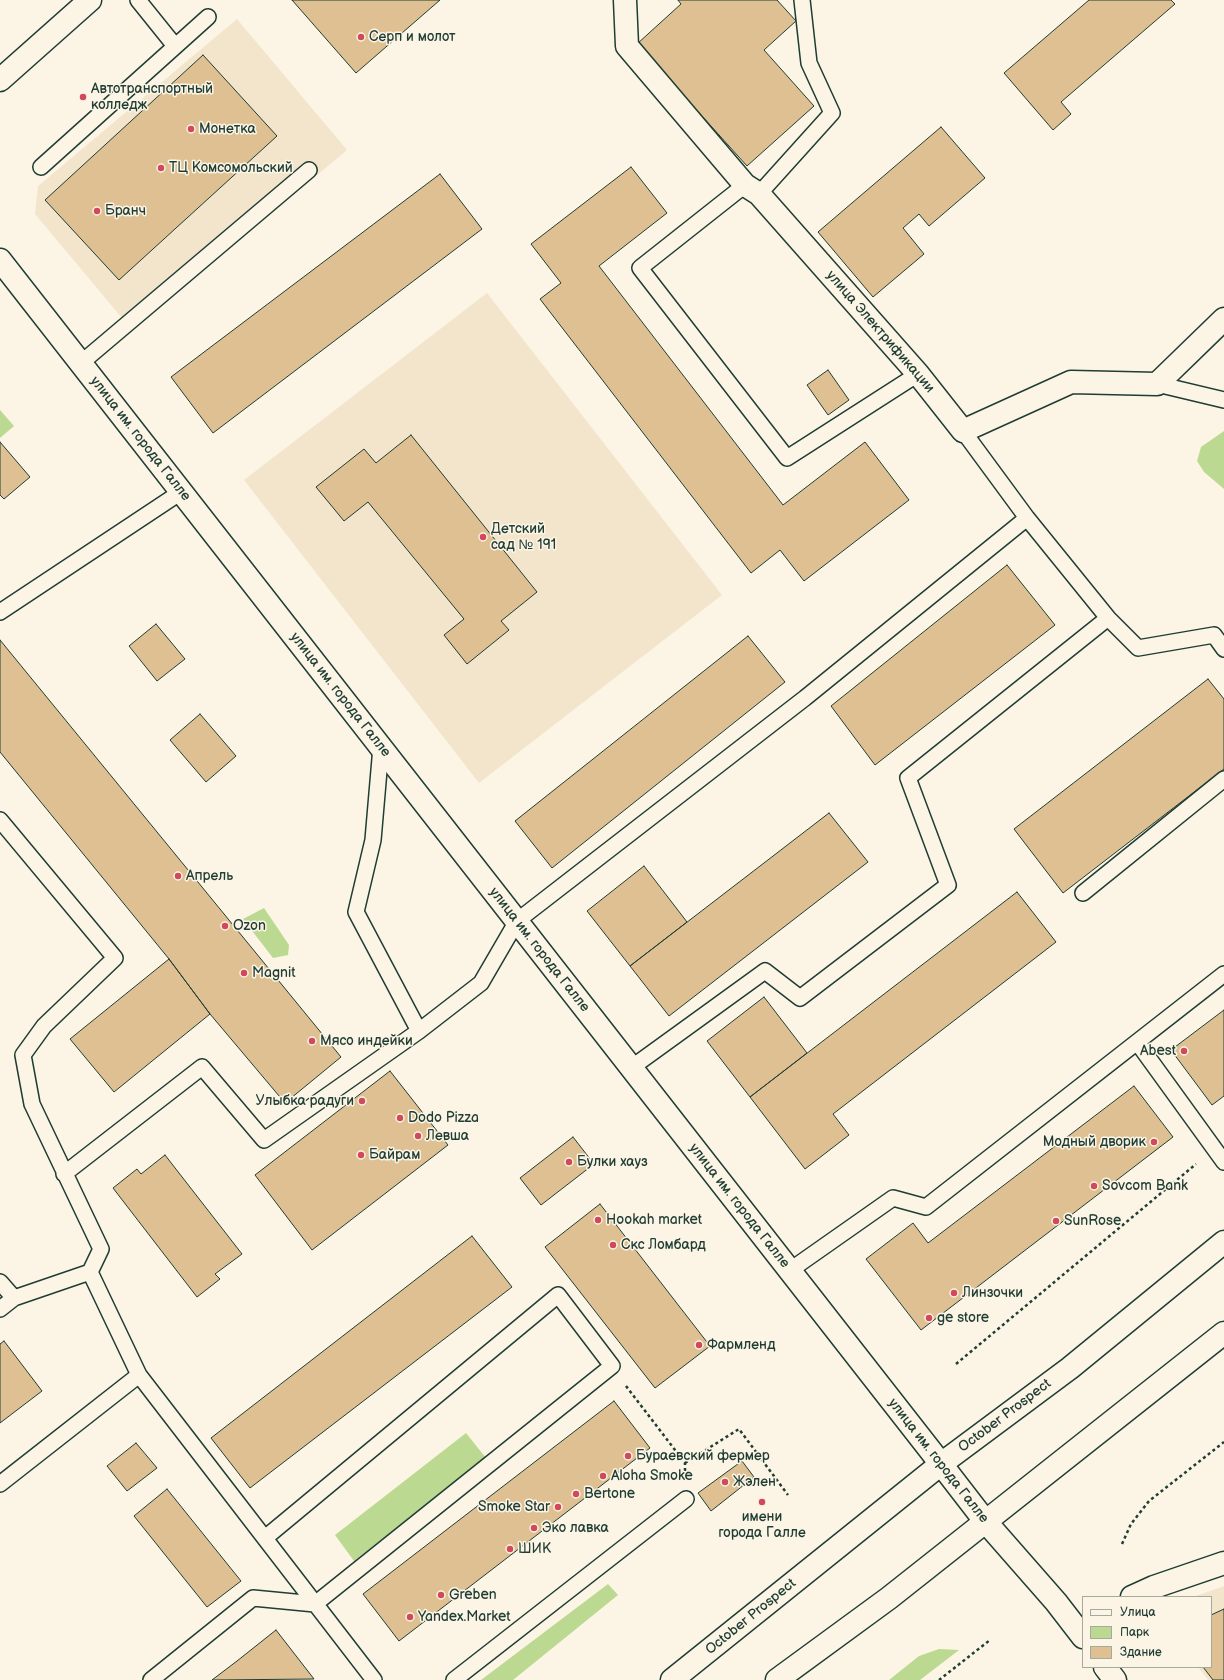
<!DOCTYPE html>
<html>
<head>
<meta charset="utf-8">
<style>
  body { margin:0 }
  #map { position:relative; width:1224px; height:1680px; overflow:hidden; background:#fcf5e5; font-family:"Balsamiq Sans",sans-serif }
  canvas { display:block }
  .legend { position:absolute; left:1082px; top:1596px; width:130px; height:72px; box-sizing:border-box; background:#fcf5e5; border:1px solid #a4ab9e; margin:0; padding:5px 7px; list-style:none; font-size:12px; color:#1f3d34 }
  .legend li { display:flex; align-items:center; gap:8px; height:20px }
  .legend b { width:20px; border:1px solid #a4ab9e }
</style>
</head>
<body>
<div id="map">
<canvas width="1224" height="1680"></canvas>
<ul class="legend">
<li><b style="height:5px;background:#fcf5e5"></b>Улица</li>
<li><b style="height:11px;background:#bcd991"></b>Парк</li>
<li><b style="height:11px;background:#dec092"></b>Здание</li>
</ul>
</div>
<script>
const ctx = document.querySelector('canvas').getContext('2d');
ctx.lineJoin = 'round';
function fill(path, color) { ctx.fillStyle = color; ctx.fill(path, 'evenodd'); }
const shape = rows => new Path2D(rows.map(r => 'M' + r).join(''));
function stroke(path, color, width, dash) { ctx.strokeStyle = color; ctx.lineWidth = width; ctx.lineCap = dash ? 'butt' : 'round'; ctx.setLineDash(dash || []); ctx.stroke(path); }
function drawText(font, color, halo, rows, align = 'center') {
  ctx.font = font + ' "Balsamiq Sans",sans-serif'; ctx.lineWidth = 3; ctx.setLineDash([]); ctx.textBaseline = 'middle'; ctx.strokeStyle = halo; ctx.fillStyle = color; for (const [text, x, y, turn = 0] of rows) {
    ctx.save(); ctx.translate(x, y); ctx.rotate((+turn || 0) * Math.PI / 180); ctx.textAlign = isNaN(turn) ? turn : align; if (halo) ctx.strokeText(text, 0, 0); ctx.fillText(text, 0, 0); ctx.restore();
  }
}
fill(shape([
  [237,19,347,150,132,330,35,214,38,186],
  [487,293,722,595,479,783,244,480],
  [1224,1586,1224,1680,1208,1680,1198,1667,1211,1667,1211,1597,1193,1597]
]), '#f3e5cc');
fill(shape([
  [0,410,14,426,0,438],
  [1224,431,1224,489,1204,472,1197,461,1201,447],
  [264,908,289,945,288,955,273,958,243,919],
  [466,1433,486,1458,354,1561,335,1535],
  [608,1584,618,1595,513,1680,481,1680],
  [939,1649,959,1650,920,1680,889,1680,919,1656]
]), '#bcd991');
const building = shape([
  [292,0,440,0,356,73,292,0],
  [678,0,777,0,796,21,764,50,814,106,747,166,637,44,681,4,678,0],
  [1089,0,1171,0,1175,4,1061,102,1071,114,1053,130,1004,73,1089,0],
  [203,55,277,136,119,280,45,200,203,55],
  [941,127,985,178,929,226,919,214,903,228,924,254,873,297,818,232,941,127],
  [631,167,667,213,599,266,783,505,865,442,909,500,804,581,780,550,751,573,540,299,561,283,531,244,631,167],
  [440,174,482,229,213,433,171,377,440,174],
  [828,370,849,400,828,415,807,385,828,370],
  [411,435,537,592,501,621,509,630,467,664,444,635,464,619,368,502,344,521,316,487,364,449,376,463,411,435],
  [0,442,30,477,4,499,0,495,0,442],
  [1007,565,1055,625,875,765,831,706,1007,565],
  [156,624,185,659,157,681,129,646,156,624],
  [748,636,785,682,552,868,515,821,748,636],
  [0,640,341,1057,285,1103,210,1014,169,959,0,752,0,640],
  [1208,679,1224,699,1224,769,1063,893,1014,829,1208,679],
  [200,714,236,756,206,782,170,740,200,714],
  [829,813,868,862,669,1016,630,966,829,813],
  [644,866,687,922,630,966,587,911,644,866],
  [1017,892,1056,942,833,1114,849,1135,805,1169,750,1097,1017,892],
  [169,959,210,1014,114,1092,70,1039,169,959],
  [764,997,807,1053,750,1097,707,1041,764,997],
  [1224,1010,1224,1096,1212,1105,1171,1050,1224,1010],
  [390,1071,448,1145,312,1250,255,1175,390,1071],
  [1134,1086,1173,1137,921,1330,866,1259,913,1223,928,1243,1134,1086],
  [573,1137,594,1164,541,1205,520,1178,573,1137],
  [165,1155,242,1254,215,1274,220,1279,197,1297,113,1188,137,1169,141,1174,165,1155],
  [600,1204,710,1346,655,1388,545,1247,600,1204],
  [472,1236,512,1287,250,1488,211,1438,472,1236],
  [4,1341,42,1391,0,1423,0,1344,4,1341],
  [614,1401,650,1448,399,1641,363,1594,614,1401],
  [136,1443,157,1468,127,1491,107,1466,136,1443],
  [742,1461,754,1477,711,1511,698,1493,742,1461],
  [167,1489,241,1581,207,1607,134,1516,167,1489],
  [1224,1609,1224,1680,1213,1680,1203,1667,1211,1667,1211,1615,1224,1609],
  [276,1630,314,1679,212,1680,237,1661,276,1630]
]);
fill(building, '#dec092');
stroke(building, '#1f3d34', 1);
const lane = shape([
  [138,0,175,46],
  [41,167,208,17],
  [745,185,640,268,787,458,918,374],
  [759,194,832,113,809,63,802,0],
  [81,363,309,170],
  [1157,384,1224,400],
  [963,431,1027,518,1108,618,1138,648,1214,635,1224,649],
  [0,612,181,492],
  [381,747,373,840,356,912,419,1031],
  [0,820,115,958,44,1026,23,1055,32,1104,101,1249,90,1272,14,1298,0,1309],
  [1083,893,1224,779],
  [1137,1042,1224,1162],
  [631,1068,765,971,800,998,948,885,908,778,1108,618],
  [64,1174,202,1067,264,1140,419,1031,481,983,517,921,805,698,1027,518],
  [789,1271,893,1198,926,1207,1224,974],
  [90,1272,139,1375,374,1680],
  [0,1282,14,1298],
  [0,1484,139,1375],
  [151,1680,253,1598,315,1604,612,1366,558,1295,265,1538],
  [454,1680,686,1499]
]);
const street = shape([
  [625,0,627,46,745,185,759,194,918,374,963,431,1071,382,1157,384,1224,319],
  [1132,1597,1154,1587,1224,1563]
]);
const secondary = shape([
  [0,80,90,0],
  [0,260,941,1464]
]);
const primary = shape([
  [941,1464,985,1521,1056,1602,1083,1637],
  [1105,1667,1115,1680],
  [672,1680,941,1464,1070,1368,1224,1242],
  [777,1680,889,1598,1224,1333]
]);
stroke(lane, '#1f3d34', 18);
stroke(street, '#1f3d34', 25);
stroke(secondary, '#1f3d34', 25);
stroke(primary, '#1f3d34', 25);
stroke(shape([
  [956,1364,1196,1164],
  [626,1386,685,1463,685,1475],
  [685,1463,739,1429,788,1495],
  [1122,1544,1131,1524,1149,1501,1224,1442],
  [939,1680,990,1640]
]), '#1f3d34', 2.5, [3, 3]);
stroke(lane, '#fcf5e5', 15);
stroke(street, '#fcf5e5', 22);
stroke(secondary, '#fcf5e5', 22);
stroke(primary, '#fcf5e5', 22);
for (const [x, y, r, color] of [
  [361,37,4,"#d1495b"],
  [83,97,4,"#d1495b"],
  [191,129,4,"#d1495b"],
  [161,168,4,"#d1495b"],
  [97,211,4,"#d1495b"],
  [483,537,4,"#d1495b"],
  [178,876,4,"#d1495b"],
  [225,926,4,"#d1495b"],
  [244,973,4,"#d1495b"],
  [312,1041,4,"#d1495b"],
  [1184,1051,4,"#d1495b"],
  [362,1101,4,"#d1495b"],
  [400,1118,4,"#d1495b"],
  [418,1136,4,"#d1495b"],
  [1154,1142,4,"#d1495b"],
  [361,1155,4,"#d1495b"],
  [569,1162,4,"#d1495b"],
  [1094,1186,4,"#d1495b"],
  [598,1220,4,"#d1495b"],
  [1056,1221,4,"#d1495b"],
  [613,1245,4,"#d1495b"],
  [954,1293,4,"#d1495b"],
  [929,1318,4,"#d1495b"],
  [699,1345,4,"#d1495b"],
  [628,1456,4,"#d1495b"],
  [603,1476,4,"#d1495b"],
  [725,1482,4,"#d1495b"],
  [576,1494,4,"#d1495b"],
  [762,1502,4,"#d1495b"],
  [558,1507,4,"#d1495b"],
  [534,1528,4,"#d1495b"],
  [510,1549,4,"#d1495b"],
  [441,1595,4,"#d1495b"],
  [410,1617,4,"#d1495b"]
]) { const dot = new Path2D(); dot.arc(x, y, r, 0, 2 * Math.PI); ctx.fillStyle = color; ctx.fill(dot); stroke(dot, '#fcf5e5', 1.5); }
drawText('14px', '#1f3d34', '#fcf5e5', [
  ["Серп и молот",369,37],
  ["Автотранспортный",91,89],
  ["колледж",91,105],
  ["Монетка",199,129],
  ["ТЦ Комсомольский",169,168],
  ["Бранч",105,211],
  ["Детский",491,529],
  ["сад № 191",491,545],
  ["Апрель",186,876],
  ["Ozon",233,926],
  ["Magnit",252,973],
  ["Мясо индейки",320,1041],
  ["Abest",1176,1051,"right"],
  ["Улыбка радуги",354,1101,"right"],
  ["Dodo Pizza",408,1118],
  ["Левша",426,1136],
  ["Модный дворик",1146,1142,"right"],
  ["Байрам",369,1155],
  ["Булки хауз",577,1162],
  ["Sovcom Bank",1102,1186],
  ["Hookah market",606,1220],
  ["SunRose",1064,1221],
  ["Скс Ломбард",621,1245],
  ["Линзочки",962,1293],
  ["ge store",937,1318],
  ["Фармленд",707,1345],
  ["Бураевский фермер",636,1456],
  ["Aloha Smoke",611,1476],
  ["Жэлен",733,1482],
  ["Bertone",584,1494],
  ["Smoke Star",550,1507,"right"],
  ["имени",762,1517,"center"],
  ["города Галле",762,1533,"center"],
  ["Эко лавка",542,1528],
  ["ШИК",518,1549],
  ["Greben",449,1595],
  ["Yandex.Market",418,1617]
], 'left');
drawText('14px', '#1f3d34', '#fcf5e5', [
  ["улица Электрификации",880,332,49],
  ["улица им. города Галле",140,439,52],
  ["улица им. города Галле",340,695,52],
  ["улица им. города Галле",539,950,52],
  ["улица им. города Галле",739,1206,52],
  ["October Prospect",1005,1416,-37],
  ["улица им. города Галле",938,1461,52],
  ["October Prospect",751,1617,-39]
]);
</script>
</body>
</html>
